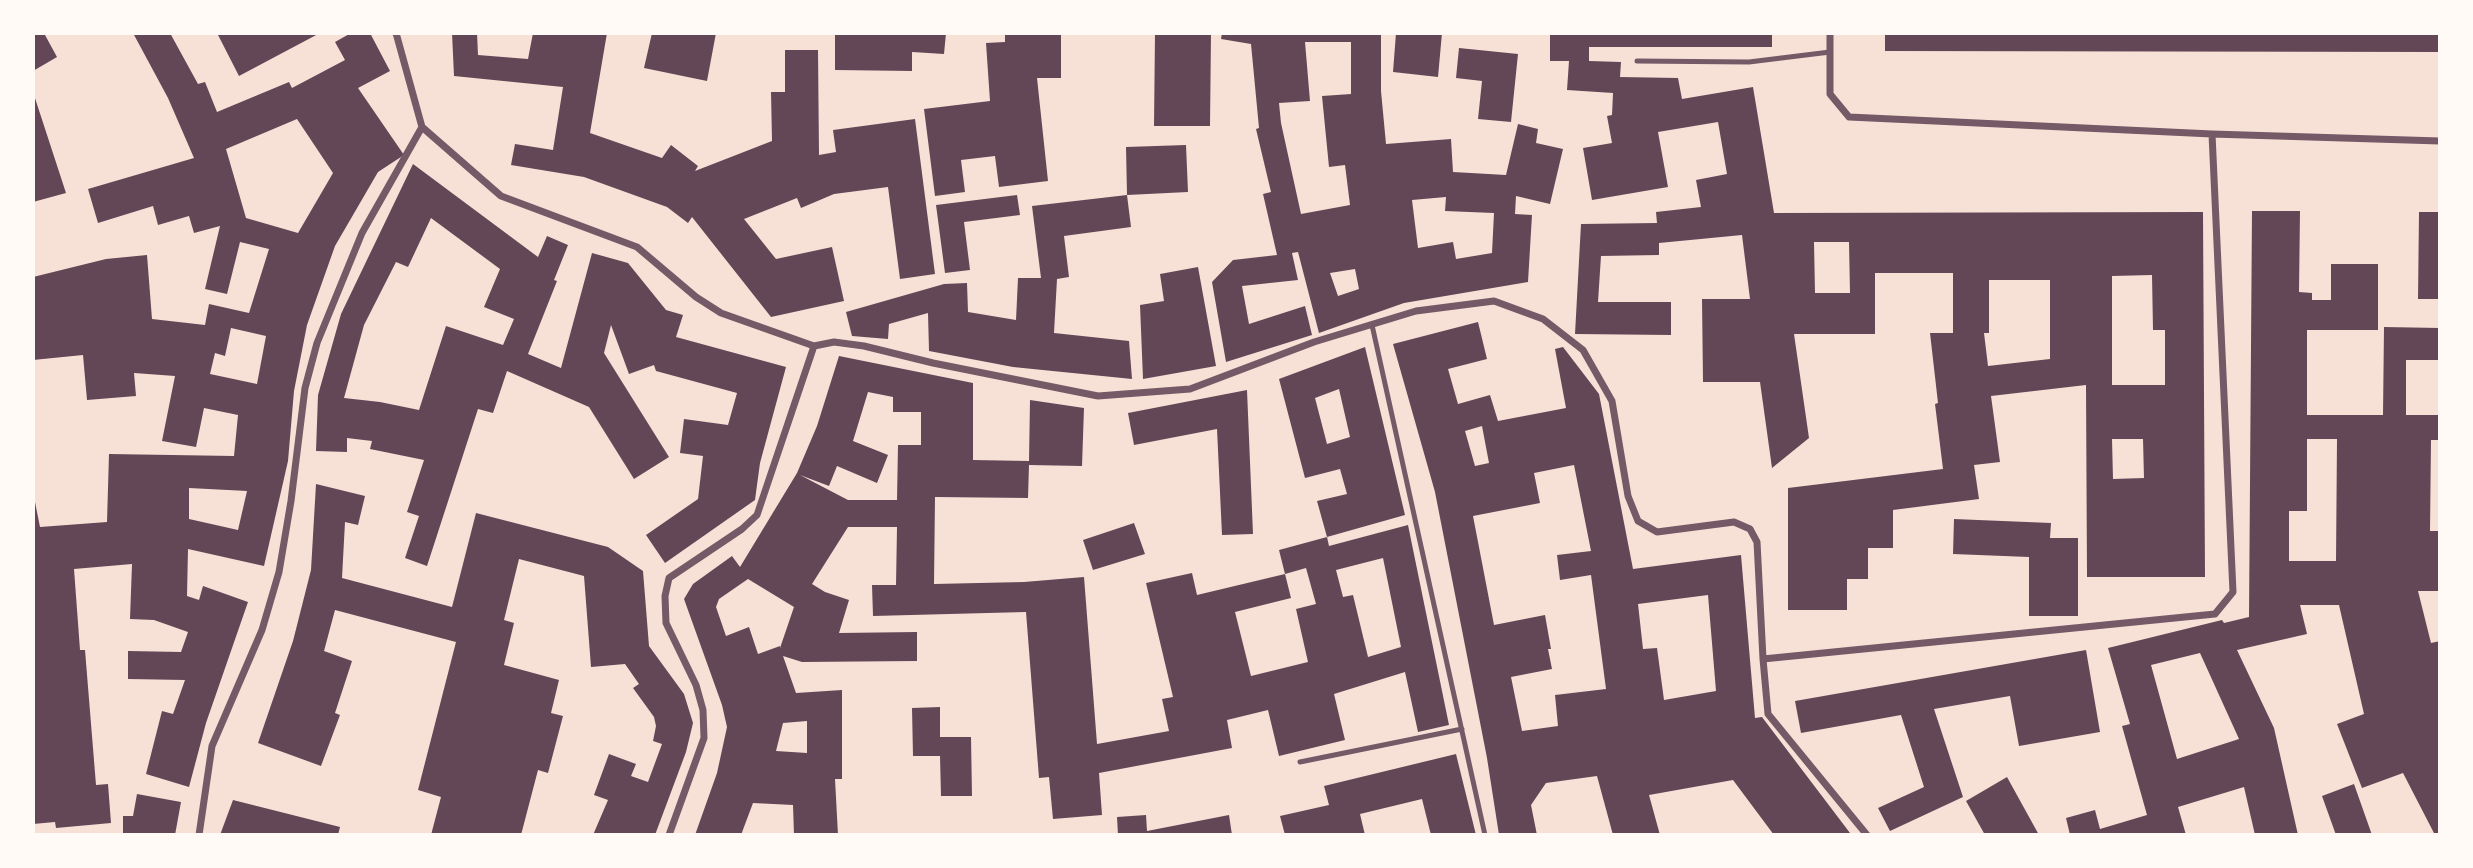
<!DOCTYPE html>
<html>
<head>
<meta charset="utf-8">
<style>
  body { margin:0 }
  #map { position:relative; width:2473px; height:868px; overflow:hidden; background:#f7e1d7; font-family:"Libre Baskerville",serif }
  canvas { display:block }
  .frame { position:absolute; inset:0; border:35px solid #fffaf5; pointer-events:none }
</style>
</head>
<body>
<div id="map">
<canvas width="2473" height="868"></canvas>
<div class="frame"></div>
</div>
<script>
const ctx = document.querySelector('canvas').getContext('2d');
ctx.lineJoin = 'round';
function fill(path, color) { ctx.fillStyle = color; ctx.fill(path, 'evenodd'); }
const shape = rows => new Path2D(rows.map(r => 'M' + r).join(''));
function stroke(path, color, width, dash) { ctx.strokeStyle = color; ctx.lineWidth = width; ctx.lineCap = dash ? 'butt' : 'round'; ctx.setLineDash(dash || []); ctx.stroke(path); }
fill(shape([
  [33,33,48,33,45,35,57,57,33,71],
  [133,33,170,33,198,84,205,82,217,112,289,82,292,88,345,60,335,42,351,33,370,33,390,71,358,88,404,155,378,172,335,246,307,325,294,391,288,461,264,566,188,549,187,596,199,600,203,586,248,602,206,723,189,787,146,774,162,711,173,714,185,680,128,679,128,651,181,652,188,632,154,620,130,619,132,564,74,569,80,650,85,650,96,785,108,784,111,823,56,828,55,822,33,824,33,492,40,527,107,522,109,454,234,456,238,415,204,408,196,447,162,441,175,376,134,373,136,396,87,400,83,355,33,360,33,277,106,259,147,255,152,319,205,325,209,304,249,313,269,249,240,242,227,294,205,289,220,226,194,233,189,216,158,225,153,206,98,223,88,189,194,158,168,98],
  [297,119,333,173,298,233,246,218,226,149],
  [231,328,266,336,257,384,210,374,215,353,225,356],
  [189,488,247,491,238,530,189,519],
  [217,33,320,33,239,76],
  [452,33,477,33,478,55,528,59,533,33,607,33,590,133,662,158,671,145,698,166,695,171,772,141,771,92,785,92,785,50,818,50,819,155,836,152,833,130,915,119,935,274,900,279,888,187,834,194,801,208,797,198,744,219,776,259,832,247,844,301,771,317,692,217,688,223,667,207,584,177,511,165,515,144,553,150,563,87,454,76],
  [652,33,716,33,707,81,644,68],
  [835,33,946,33,944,54,912,52,912,71,835,70],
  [1005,33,1061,33,1061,78,1037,78,1048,181,999,187,995,156,961,160,965,192,935,196,924,109,990,101,986,43,1005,42],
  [1222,33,1381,33,1381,91,1386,144,1451,139,1453,172,1506,175,1518,124,1538,129,1536,143,1563,149,1550,204,1516,196,1515,214,1532,215,1528,282,1404,303,1319,333,1298,252,1292,253,1298,280,1242,286,1249,324,1305,306,1312,335,1226,362,1212,282,1233,260,1277,255,1263,194,1271,192,1256,129,1259,128,1251,44,1221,39],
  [1305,42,1351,42,1351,94,1322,96,1329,167,1345,165,1350,205,1301,214,1281,123,1279,103,1310,101],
  [1446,197,1445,211,1494,213,1492,253,1456,259,1453,242,1418,248,1412,200],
  [1355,269,1359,289,1338,296,1330,273],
  [1396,33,1442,33,1438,77,1393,72],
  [1550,33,1772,33,1772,47,1589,47,1589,61,1621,62,1620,77,1678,78,1682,99,1753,87,1774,213,2203,212,2205,577,2087,577,2086,385,1991,396,2000,462,1974,465,1979,499,1893,510,1893,548,1868,548,1868,579,1847,579,1847,610,1788,610,1788,488,1943,469,1935,404,1938,403,1930,333,1953,333,1953,273,1875,273,1875,334,1794,334,1809,438,1772,468,1760,382,1703,382,1702,299,1750,299,1742,235,1659,243,1659,255,1601,256,1598,302,1671,302,1671,335,1575,334,1581,224,1657,223,1656,212,1701,207,1696,180,1727,174,1718,122,1658,132,1668,187,1592,200,1583,148,1612,143,1607,116,1612,115,1613,93,1567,90,1569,61,1550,61],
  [1814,242,1849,242,1850,293,1815,293],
  [2152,275,2153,330,2165,330,2165,385,2112,385,2112,276],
  [1989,280,2050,280,2050,359,1988,366,1984,333,1989,333],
  [2112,439,2143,439,2144,478,2113,479],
  [1885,33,2440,33,2440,52,1885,51],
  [1155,34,1211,34,1210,126,1154,126],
  [1459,48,1518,54,1511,122,1478,119,1482,81,1456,78],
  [33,92,66,193,33,202],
  [1186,145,1188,192,1127,195,1126,147],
  [413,164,538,257,547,236,568,245,554,280,557,281,528,354,561,368,592,253,628,263,666,310,683,315,676,337,786,367,760,463,755,500,665,563,646,535,698,499,703,456,680,453,684,419,728,425,737,393,656,371,654,365,629,374,611,325,604,353,669,457,634,479,589,407,507,371,493,413,478,409,427,566,405,558,419,516,407,512,424,460,370,449,372,441,347,438,347,452,316,451,318,395,341,314],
  [431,218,500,269,484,307,514,319,503,345,446,326,419,410,380,402,344,398,364,325,396,262,408,267],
  [1017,195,1020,215,964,222,970,270,945,273,936,205],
  [1127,195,1131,227,1064,236,1069,277,1057,279,1054,333,1129,341,1132,379,1013,367,929,351,928,313,889,324,888,339,852,336,846,312,944,284,967,283,968,312,1016,320,1018,278,1041,278,1032,206],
  [2252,211,2300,211,2299,292,2312,293,2312,300,2331,300,2331,264,2378,264,2378,330,2307,330,2307,415,2383,415,2384,327,2440,328,2440,360,2406,360,2406,415,2440,415,2440,440,2431,440,2430,531,2440,531,2440,591,2418,591,2431,643,2440,641,2440,835,2435,835,2403,773,2362,788,2337,724,2364,714,2339,605,2300,605,2307,634,2237,650,2274,728,2298,835,2255,835,2244,787,2178,807,2186,835,2070,835,2066,818,2095,810,2100,829,2147,815,2122,726,2130,724,2108,648,2222,620,2224,623,2249,617],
  [2307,439,2337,439,2336,561,2289,561,2289,511,2307,511],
  [2200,653,2239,739,2177,759,2151,665],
  [2419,212,2440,212,2440,299,2418,299],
  [1198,267,1216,366,1143,379,1140,305,1164,301,1160,274],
  [1478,322,1487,359,1448,369,1458,404,1490,395,1498,421,1566,408,1555,349,1563,347,1599,394,1633,569,1741,555,1755,718,1762,717,1850,833,1849,835,1774,835,1733,780,1649,795,1660,835,1613,835,1597,776,1546,783,1531,805,1537,835,1499,835,1487,758,1435,492,1393,344],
  [1482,426,1489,463,1475,466,1465,431],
  [1574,465,1591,551,1557,555,1560,580,1591,575,1606,689,1555,695,1558,726,1522,731,1511,677,1552,669,1548,649,1551,649,1545,615,1494,625,1473,516,1540,503,1534,473],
  [1708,595,1716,691,1664,700,1657,648,1643,649,1638,604],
  [1365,347,1405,515,1327,537,1329,546,1408,525,1449,725,1418,732,1405,672,1334,694,1345,740,1279,756,1268,710,1227,720,1232,748,1099,773,1102,815,1053,819,1049,777,1039,778,1026,612,873,616,872,585,896,585,897,527,848,527,812,584,825,592,849,600,839,633,917,632,917,661,802,662,783,656,796,693,842,690,842,779,835,779,838,835,794,835,793,805,753,803,741,835,695,835,717,773,727,727,722,705,684,599,693,584,732,556,740,567,797,473,817,426,839,356,973,383,973,460,1029,461,1030,400,1084,408,1082,466,1029,465,1028,498,935,497,934,584,1024,582,1084,577,1097,744,1169,731,1162,699,1173,697,1146,583,1192,573,1197,595,1285,574,1291,598,1235,612,1251,676,1308,662,1296,609,1316,604,1306,568,1285,574,1279,550,1327,537,1317,501,1347,494,1340,469,1305,478,1279,379],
  [1339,389,1350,437,1327,444,1315,398],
  [868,392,893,397,893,412,921,412,921,445,898,445,897,500,848,500,800,475,829,486,837,466,877,483,888,455,853,441],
  [1383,558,1401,647,1368,657,1353,595,1343,597,1336,570],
  [748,579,794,607,780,648,780,646,758,654,749,627,726,636,716,607,719,599],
  [807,721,807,753,776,751,783,723],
  [1247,390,1253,534,1222,535,1217,429,1134,445,1128,413],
  [316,484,365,496,358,525,345,522,342,578,452,607,476,513,608,547,643,571,649,646,684,694,693,723,686,752,655,835,593,835,608,800,594,795,609,754,636,764,631,776,648,782,662,744,653,741,656,726,654,717,633,688,639,684,625,664,591,667,584,576,519,559,504,620,514,623,504,665,559,680,551,713,563,716,548,773,538,770,521,835,431,835,441,797,418,790,456,642,335,610,324,651,352,661,335,713,340,715,321,766,258,743,293,641,311,570],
  [1954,519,2051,523,2050,538,2078,538,2078,616,2029,616,2029,557,1953,554],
  [1134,523,1145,554,1093,570,1083,540],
  [2086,650,2100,732,2019,746,2010,696,1934,709,1963,797,1890,831,1878,808,1924,787,1901,715,1801,733,1795,701],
  [940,707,940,737,971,737,972,796,941,796,940,756,913,756,912,708],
  [1456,754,1476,835,1431,835,1422,799,1360,814,1365,835,1285,835,1280,816,1329,805,1324,786],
  [2007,777,2039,835,1985,835,1966,801],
  [2354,784,2372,835,2336,835,2322,796],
  [137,794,181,802,175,835,123,835,123,816,133,816],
  [233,800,340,827,338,835,220,835],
  [1146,815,1147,831,1229,815,1232,835,1118,835,1117,817]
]), '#644757');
stroke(shape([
  [1637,61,1749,62,1830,52],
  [1372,325,1485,835],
  [1300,762,1462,729]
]), '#755966', 5);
stroke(shape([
  [396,33,422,127,501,196,637,247,696,297,721,313,814,346,834,342,864,346,933,363,1098,396,1190,389,1314,342,1416,311,1494,301,1543,319,1583,350,1612,401,1628,496,1638,521,1657,532,1734,522,1750,529,1757,542,1763,659],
  [1830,33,1830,94,1849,117,2212,134,2440,141],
  [199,835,212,746,262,630,279,572,291,501,305,388,317,343,362,233,422,127],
  [669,835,704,738,703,710,696,685,666,623,665,596,669,578,742,529,757,515,814,346],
  [1867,835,1768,714,1763,659,2215,614,2233,592,2212,134]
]), '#755966', 7);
</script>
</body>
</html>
